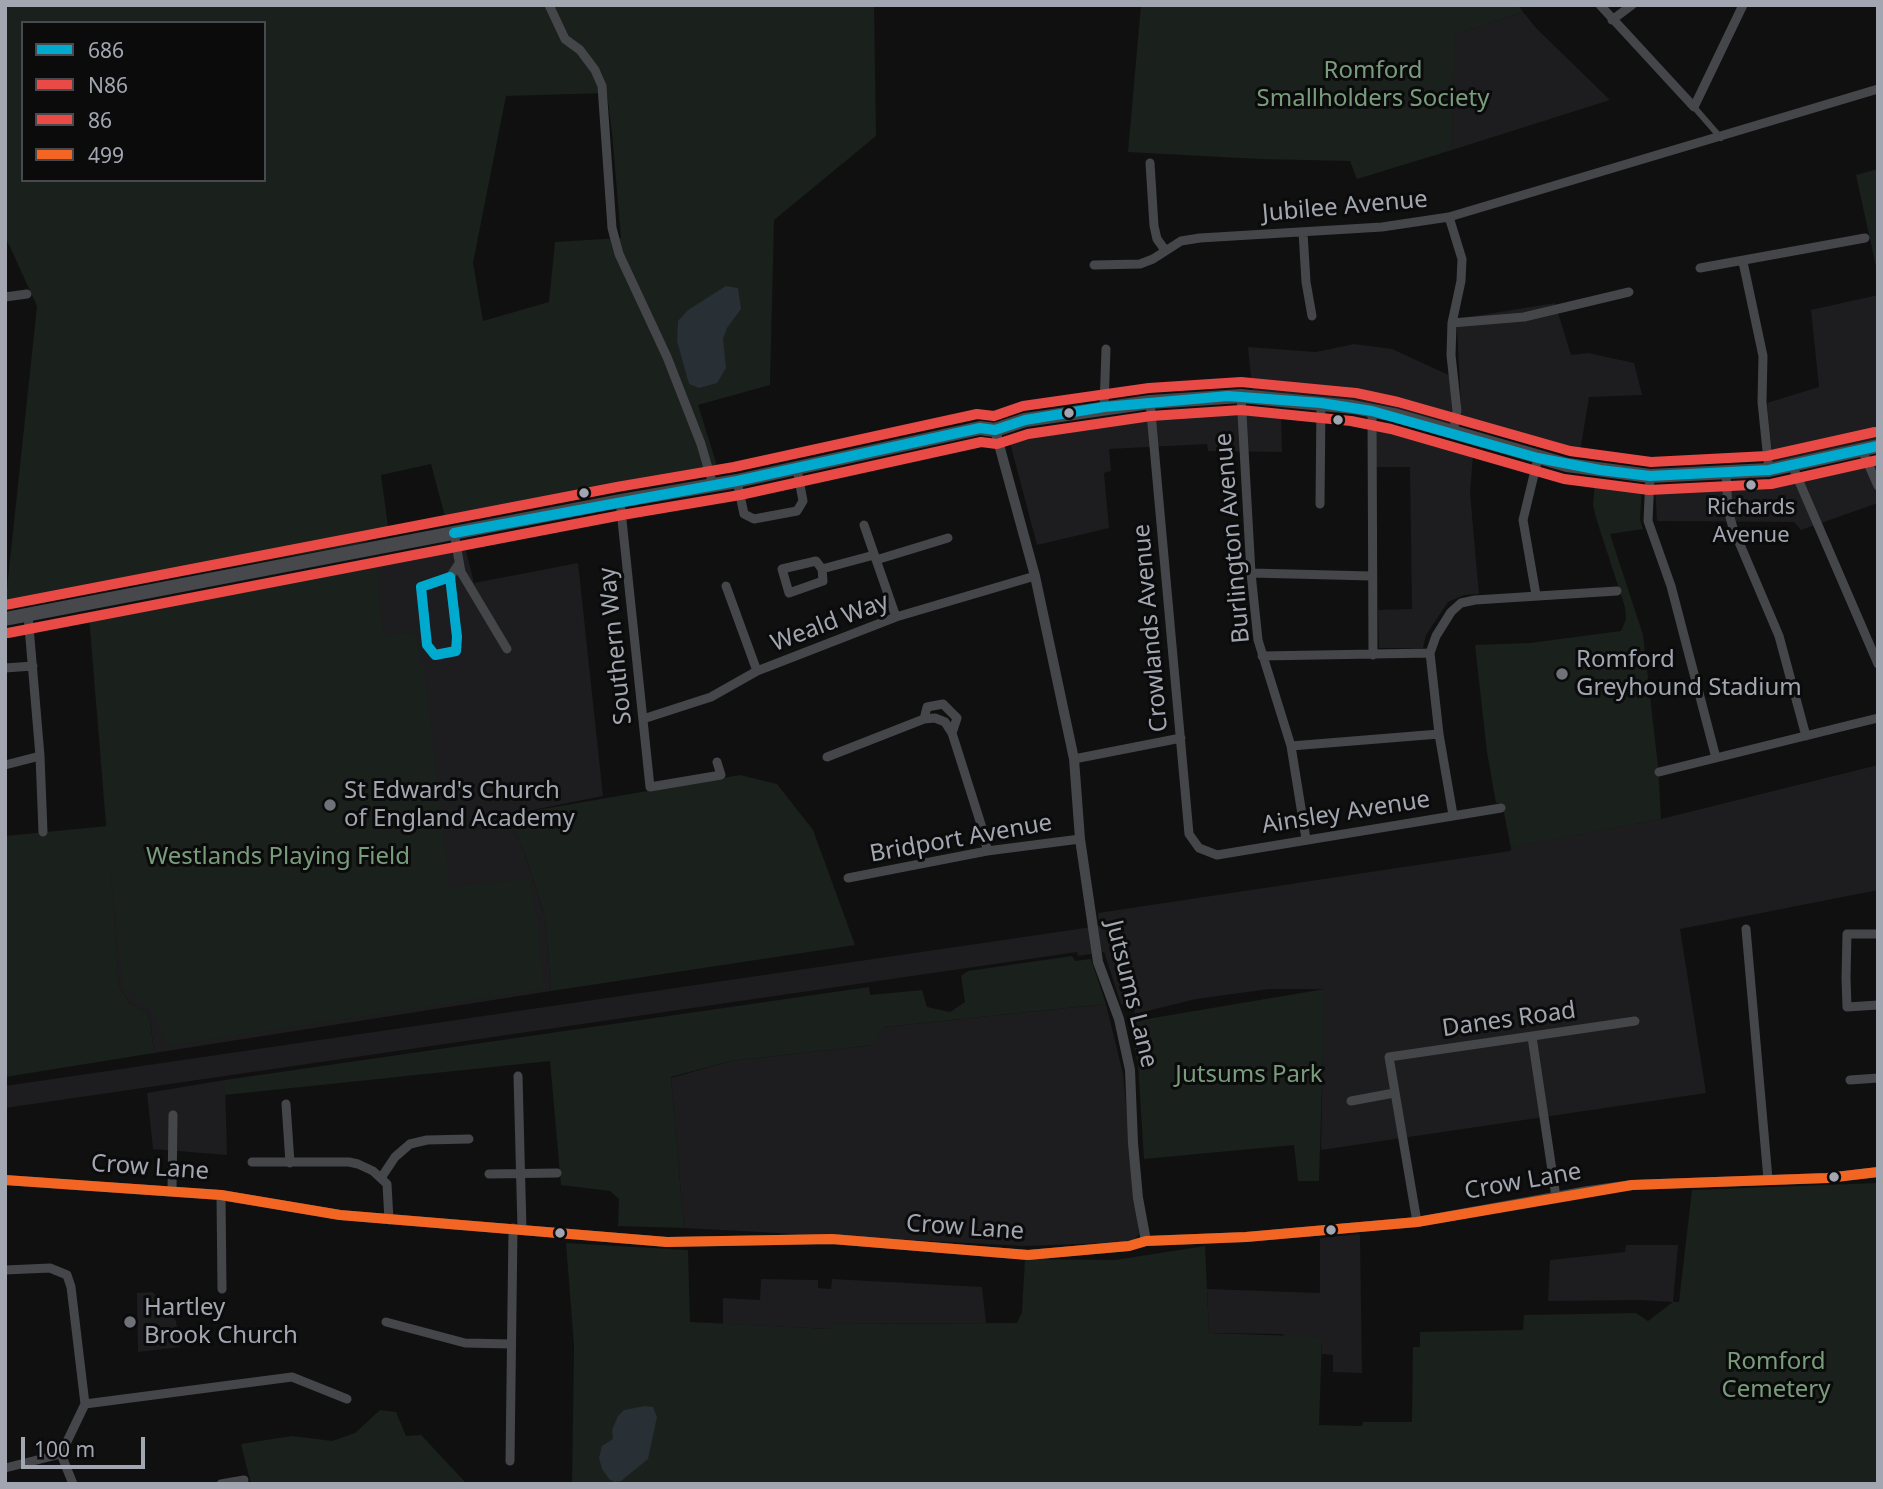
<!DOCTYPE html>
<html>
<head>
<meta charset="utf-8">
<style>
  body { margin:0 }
  #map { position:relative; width:1883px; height:1489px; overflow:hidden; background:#101011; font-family:"Noto Sans",sans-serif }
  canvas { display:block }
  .frame { position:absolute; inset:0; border:7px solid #a2a6b1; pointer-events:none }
  .legend { position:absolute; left:21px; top:21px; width:245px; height:161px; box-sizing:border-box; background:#0b0b0c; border:2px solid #47494e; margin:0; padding:9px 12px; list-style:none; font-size:21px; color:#a2a6b1 }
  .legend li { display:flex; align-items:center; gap:14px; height:35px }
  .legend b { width:35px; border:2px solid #47494e }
  .scale { position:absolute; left:21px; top:1437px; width:124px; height:32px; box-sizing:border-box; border:4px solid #a2a6b1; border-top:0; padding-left:9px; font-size:21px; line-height:24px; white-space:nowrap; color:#a2a6b1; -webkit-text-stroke:5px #0b0b0c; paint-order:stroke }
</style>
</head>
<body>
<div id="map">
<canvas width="1883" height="1489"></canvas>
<div class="frame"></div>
<ul class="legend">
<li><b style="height:9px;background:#00a9ce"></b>686</li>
<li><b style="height:9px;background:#ea4a46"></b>N86</li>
<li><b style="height:9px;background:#ea4a46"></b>86</li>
<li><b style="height:9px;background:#f26522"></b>499</li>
</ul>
<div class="scale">100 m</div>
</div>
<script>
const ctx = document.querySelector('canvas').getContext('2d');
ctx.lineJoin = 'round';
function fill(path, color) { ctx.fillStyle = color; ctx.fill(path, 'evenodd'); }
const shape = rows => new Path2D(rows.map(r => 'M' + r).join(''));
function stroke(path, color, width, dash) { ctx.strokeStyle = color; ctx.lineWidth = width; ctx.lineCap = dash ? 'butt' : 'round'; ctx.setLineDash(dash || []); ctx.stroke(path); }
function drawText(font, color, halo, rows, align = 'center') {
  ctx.font = font + ' "Noto Sans",sans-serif'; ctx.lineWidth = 6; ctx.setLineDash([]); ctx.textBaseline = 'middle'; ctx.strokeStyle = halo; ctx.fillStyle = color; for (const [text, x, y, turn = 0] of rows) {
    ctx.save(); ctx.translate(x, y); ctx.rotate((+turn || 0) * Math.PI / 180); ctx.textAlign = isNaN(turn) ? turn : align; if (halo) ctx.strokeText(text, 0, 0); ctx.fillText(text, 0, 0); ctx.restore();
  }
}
fill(shape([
  [1523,12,1536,28,1610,100,1452,150,1454,34],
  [1878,295,1878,439,1858,445,1773,462,1767,403,1819,387,1811,310],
  [1555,303,1571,355,1588,353,1634,363,1642,395,1589,397,1579,458,1462,426,1457,328,1463,318],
  [1354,344,1392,349,1453,377,1453,432,1394,415,1253,397,1248,347,1316,352],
  [1219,409,1281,413,1282,452,1208,451,1207,444,1109,449,1111,471,1104,473,1109,528,1037,545,1009,439],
  [1375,425,1473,454,1470,493,1479,594,1464,595,1448,602,1426,635,1423,648,1379,648,1378,610,1412,609,1410,467,1375,467],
  [1878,457,1878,503,1801,530,1794,522,1657,521,1655,485,1742,486,1815,475],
  [459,547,465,547,474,583,578,563,603,796,508,815,525,855,545,917,551,991,154,1053,150,1019,146,1012,130,1004,119,986,89,616],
  [1878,765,1878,890,1680,929,1706,1093,1321,1150,1324,989,1269,989,1196,999,1135,1014,1133,1006,1128,1007,1121,1004,1104,952,1078,956,1077,952,5,1108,5,1086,1099,926,1098,913,1510,851,1512,847,1661,819],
  [1106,1004,1123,1074,1139,1234,1133,1242,1025,1246,684,1228,671,1078,731,1061,873,1045,884,1027],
  [225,1080,227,1155,153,1149,147,1093],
  [1360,1234,1362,1373,1333,1372,1333,1355,1322,1354,1322,1337,1284,1337,1283,1334,1209,1333,1207,1289,1320,1293,1320,1238],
  [1626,1245,1678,1245,1673,1302,1640,1300,1548,1301,1550,1260,1625,1252],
  [761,1279,818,1280,818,1288,831,1289,832,1279,982,1287,986,1323,832,1324,830,1329,723,1324,723,1298,760,1300],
  [152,1292,165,1302,176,1321,180,1347,138,1352,137,1293]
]), '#1d1d1f');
fill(shape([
  [5,5,874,5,876,136,774,220,770,385,698,405,719,472,447,524,431,464,381,475,389,534,359,544,5,607,37,306,5,236],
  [23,23,264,23,264,180,23,180],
  [607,93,612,133,621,238,555,242,549,302,483,321,473,263,506,96],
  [1141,5,1518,5,1523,12,1455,34,1452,150,1357,179,1350,161,1259,159,1128,152],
  [1878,169,1878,276,1856,175],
  [1595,479,1642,485,1640,520,1643,529,1610,534,1643,635,1658,766,1661,819,1511,848,1504,813,1499,803,1496,803,1487,752,1475,645,1530,643,1621,631,1626,619,1625,607,1597,521,1593,506],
  [377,566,383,635,416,633,421,667,424,667,450,887,529,879,538,921,544,989,167,1046,153,1012,123,986,110,863,119,986,130,1004,146,1012,150,1019,154,1053,5,1077,5,836,107,826,89,616],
  [740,775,777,784,813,830,855,945,551,991,545,917,525,855,508,815],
  [1072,956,1075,961,1091,959,1106,1004,884,1027,874,1045,731,1061,671,1077,684,1228,618,1226,619,1199,610,1191,561,1185,550,1061,225,1095,225,1080,869,987,870,995,922,990,927,1007,950,1012,965,1002,961,976,968,971],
  [1325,989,1319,1181,1298,1181,1294,1145,1144,1159,1138,1065,1129,1022],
  [1878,1183,1878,1484,572,1484,574,1346,566,1243,688,1250,690,1322,830,1329,831,1324,1017,1323,1022,1312,1025,1259,1115,1260,1205,1246,1209,1333,1322,1337,1319,1425,1362,1426,1363,1422,1412,1422,1413,1347,1420,1347,1420,1332,1523,1330,1524,1315,1636,1313,1648,1321,1673,1302,1679,1302,1692,1190],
  [380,1410,396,1412,406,1436,421,1435,467,1484,251,1484,241,1444,292,1436,332,1441,355,1433]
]), '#1a201b');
fill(shape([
  [726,286,738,288,741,309,727,328,723,339,726,368,717,383,699,388,689,384,677,341,678,321,688,310],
  [645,1406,653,1407,657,1417,648,1459,621,1481,615,1482,609,1479,602,1469,599,1458,602,1446,613,1439,612,1430,618,1416,624,1410]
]), '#282f35');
stroke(shape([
  [1694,107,1721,138]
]), '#454649', 6);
stroke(shape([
  [549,5,565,39,580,50,595,70,602,86,612,228,619,254,667,357,701,444,713,485],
  [1600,5,1694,107,1743,5],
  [1612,20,1632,5],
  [1150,163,1154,226,1157,239,1165,250],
  [1449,217,1462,259,1461,281,1452,323,1451,355,1457,411,1453,432],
  [1303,232,1306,282,1312,316],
  [1743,262,1763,356,1762,402,1769,470],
  [1094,265,1140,264,1153,259,1181,241,1200,238,1382,227,1449,217,1878,89],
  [1700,268,1865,238],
  [5,297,27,294],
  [1452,323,1524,317,1629,292],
  [1241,396,1251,573,1258,640,1291,746,1306,839],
  [1150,402,1189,834,1199,848,1217,855,1501,808],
  [1104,407,1106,349],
  [1372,411,1373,655],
  [1862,450,1878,486],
  [1792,465,1878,664],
  [1726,473,1728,510,1733,528,1779,636,1806,736],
  [1650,476,1648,521,1671,586,1716,758],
  [737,481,744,514,754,519,797,511,803,501,797,469],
  [620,501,650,787,721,775,717,762],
  [1320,504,1321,403],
  [864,525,896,617],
  [454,533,461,572,507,649],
  [876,560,948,538],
  [822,569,816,561,782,569,789,593,823,581,822,569,874,555],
  [1251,573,1371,576],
  [450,577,421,587,427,645,435,655,456,651,457,637,450,577,458,565],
  [726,586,757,671],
  [1536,595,1523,520,1538,458],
  [28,615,40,756,43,832],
  [1262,656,1430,653],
  [5,668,33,666],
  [643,719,711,697,757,671,896,617,1035,576],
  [924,719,927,707,943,704,957,718,952,733],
  [1291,746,1439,734],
  [827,757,924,719,935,718,945,722,952,733,985,837,987,851],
  [1074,759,1181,738],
  [5,765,40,756],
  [1659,772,1878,718],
  [1453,815,1439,734,1430,653,1436,636,1451,612,1461,603,1475,600,1617,591],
  [848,878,987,851,1080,839],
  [1746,929,1768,1179],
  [1878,934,1847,934,1846,978,1847,1007,1878,1005],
  [1532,1037,1556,1197],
  [518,1076,522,1229],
  [1850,1080,1878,1078],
  [1351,1101,1394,1093],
  [286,1104,290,1163],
  [252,1162,349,1162,358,1164,373,1171,387,1184,389,1220],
  [489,1174,557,1173],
  [381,1178,395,1157,410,1144,427,1140,469,1139],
  [172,1191,173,1115],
  [221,1195,222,1289],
  [1417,1222,1389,1057,1635,1021],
  [5,1270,50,1268,67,1275,71,1287,85,1404],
  [386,1322,465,1343,510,1344],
  [61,1454,73,1484],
  [510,1461,513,1228],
  [5,1468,61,1454,85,1404,292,1377,347,1399],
  [221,1484,244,1480]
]), '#454649', 9);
stroke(shape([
  [995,430,1035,576,1074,759,1080,839,1098,962,1119,1019,1130,1070,1133,1143,1138,1198,1146,1241],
  [5,1180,221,1195,340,1215,667,1242,832,1239,1028,1255,1129,1246,1146,1241,1246,1237,1417,1222,1588,1191,1632,1185,1827,1178,1878,1172]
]), '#454649', 10);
stroke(shape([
  [5,619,620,501,737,481,980,428,995,430,1025,420,1150,402,1241,396,1353,407,1394,415,1567,465,1650,476,1769,470,1878,446]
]), '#47484b', 14);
stroke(shape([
  [454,533,737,481,980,428,995,430,1025,420,1104,407,1228,396,1321,403,1372,411,1538,458,1600,470,1650,476,1769,470,1878,446],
  [450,577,457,637,456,651,435,655,427,645,421,587,450,577]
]), '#00a9ce', 10);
stroke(shape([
  [8,633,622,515,740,495,981,442,997,444,1028,434,1151,416,1241,410,1351,421,1391,429,1564,479,1649,490,1771,484,1878,460]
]), '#ea4a46', 10);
stroke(shape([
  [5,605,617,487,734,467,977,414,994,416,1023,406,1149,388,1241,382,1356,393,1398,402,1570,451,1651,462,1767,456,1875,432]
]), '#ea4a46', 10);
stroke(shape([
  [5,1180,221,1195,340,1215,667,1242,832,1239,1028,1255,1129,1246,1146,1241,1246,1237,1417,1222,1632,1185,1827,1178,1878,1172]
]), '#f26522', 10);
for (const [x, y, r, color] of [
  [1069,413,6,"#a2a6b1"],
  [1338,420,6,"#a2a6b1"],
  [1751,485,6,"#a2a6b1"],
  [584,493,6,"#a2a6b1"],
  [1562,674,7,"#6f7279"],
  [330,805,7,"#6f7279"],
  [1834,1177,6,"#a2a6b1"],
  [1331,1230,6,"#a2a6b1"],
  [560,1233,6,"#a2a6b1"],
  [130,1322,7,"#6f7279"]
]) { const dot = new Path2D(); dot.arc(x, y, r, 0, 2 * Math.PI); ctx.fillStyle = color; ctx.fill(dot); stroke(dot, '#0b0b0c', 2.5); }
drawText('22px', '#a2a6b1', '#0b0b0c', [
  ["Richards",1751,508],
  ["Avenue",1751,536]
]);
drawText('24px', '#799c7d', '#0b0b0c', [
  ["Romford",1373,71],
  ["Smallholders Society",1373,99],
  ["Westlands Playing Field",278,857],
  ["Jutsums Park",1249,1075],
  ["Romford",1776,1362],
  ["Cemetery",1776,1390]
]);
drawText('24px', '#a2a6b1', '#0b0b0c', [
  ["Jubilee Avenue",1345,207,-5],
  ["Burlington Avenue",1233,538,-95],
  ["Weald Way",830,623,-21],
  ["Crowlands Avenue",1151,628,-95],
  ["Southern Way",616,646,-96],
  ["Ainsley Avenue",1346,813,-9],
  ["Bridport Avenue",961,839,-10],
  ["Jutsums Lane",1131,994,76],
  ["Danes Road",1509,1020,-8],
  ["Crow Lane",150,1168,4],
  ["Crow Lane",1523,1182,-10],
  ["Crow Lane",965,1228,4]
]);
drawText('24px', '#a2a6b1', '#0b0b0c', [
  ["Romford",1576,660],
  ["Greyhound Stadium",1576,688],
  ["St Edward's Church",344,791],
  ["of England Academy",344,819],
  ["Hartley",144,1308],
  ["Brook Church",144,1336]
], 'left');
</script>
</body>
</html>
